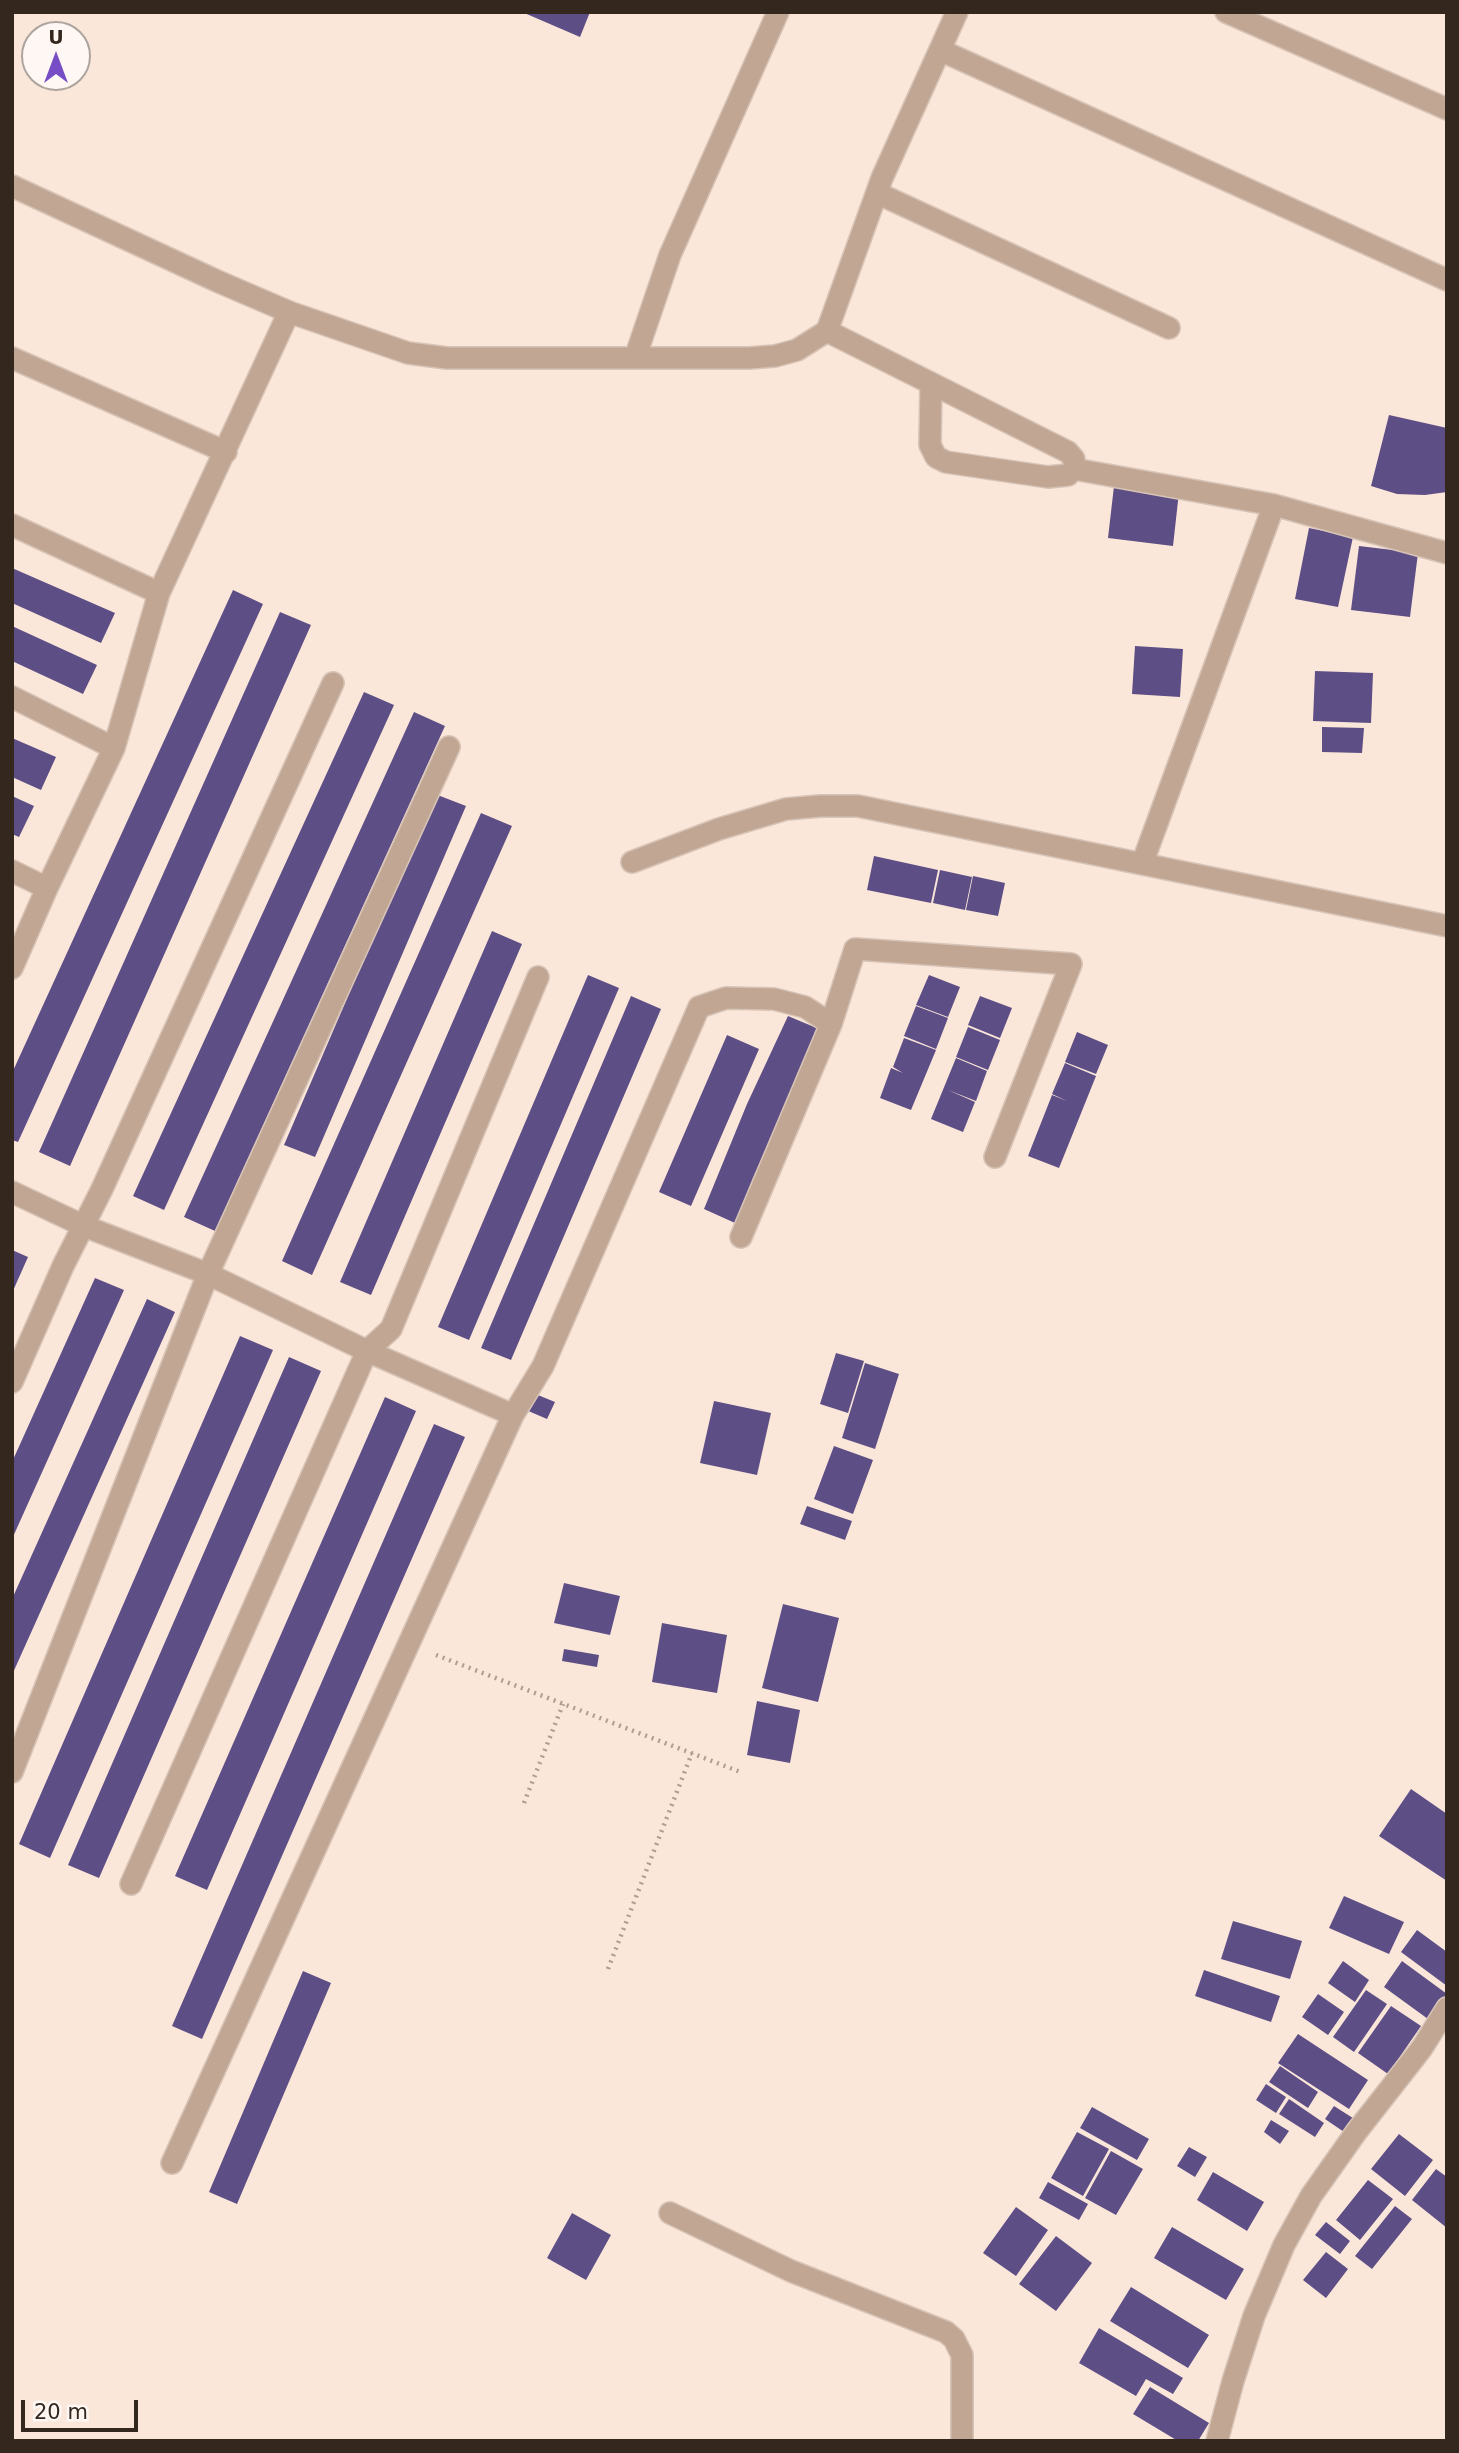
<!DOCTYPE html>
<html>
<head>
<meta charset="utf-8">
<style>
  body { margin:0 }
  #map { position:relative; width:1459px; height:2453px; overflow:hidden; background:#fbe7d9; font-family:"DejaVu Sans",sans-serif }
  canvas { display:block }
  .frame { position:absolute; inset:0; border:14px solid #33271e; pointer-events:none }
  .north { position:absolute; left:21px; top:21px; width:70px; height:70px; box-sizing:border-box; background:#fef7f3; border:2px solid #ada49e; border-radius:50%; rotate:0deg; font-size:19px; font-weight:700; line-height:28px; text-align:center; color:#33271e }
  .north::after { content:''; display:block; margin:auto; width:24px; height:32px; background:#774dc5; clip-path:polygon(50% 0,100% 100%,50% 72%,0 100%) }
  .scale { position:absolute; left:21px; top:2400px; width:117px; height:32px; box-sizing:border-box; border:4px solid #33271e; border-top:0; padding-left:9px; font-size:21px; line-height:24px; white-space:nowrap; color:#33271e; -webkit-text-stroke:5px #fef7f3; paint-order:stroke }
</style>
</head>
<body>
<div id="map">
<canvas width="1459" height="2453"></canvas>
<div class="frame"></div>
<div class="north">U</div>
<div class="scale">20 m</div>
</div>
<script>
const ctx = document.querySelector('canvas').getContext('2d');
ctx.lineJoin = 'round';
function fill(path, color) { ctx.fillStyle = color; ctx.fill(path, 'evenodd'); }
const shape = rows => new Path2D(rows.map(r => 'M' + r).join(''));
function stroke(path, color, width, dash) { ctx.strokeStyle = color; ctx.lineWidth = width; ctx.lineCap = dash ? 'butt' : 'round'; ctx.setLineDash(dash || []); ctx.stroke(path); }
fill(shape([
  [522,12,590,12,580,37],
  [1389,415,1447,428,1447,492,1425,495,1397,494,1371,486],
  [1114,486,1179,492,1173,546,1108,538],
  [1309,528,1353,537,1338,607,1295,599],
  [1359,546,1418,553,1410,617,1351,610],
  [12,568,115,613,101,643,12,603],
  [233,590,263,604,18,1142,12,1140,12,1073],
  [280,612,311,625,70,1166,39,1152],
  [12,626,97,665,83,694,12,661],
  [1135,646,1183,649,1180,697,1132,694],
  [1315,671,1373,673,1371,723,1313,721],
  [364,692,394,705,164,1210,133,1196],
  [414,712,445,726,215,1231,184,1217],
  [1322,727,1364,728,1362,753,1322,752],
  [12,738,56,757,41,790,12,777],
  [435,794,466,806,315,1157,284,1145],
  [12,796,34,806,19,837,12,834],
  [481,813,512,826,312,1275,282,1261],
  [874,856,938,870,931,903,867,890],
  [940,870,972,877,965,910,933,903],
  [973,876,1005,883,998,916,966,910],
  [492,931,522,944,371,1295,340,1282],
  [588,975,619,988,469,1340,438,1327],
  [929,975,960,987,948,1017,916,1005],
  [631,996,661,1009,511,1360,481,1348],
  [980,996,1012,1008,1000,1038,968,1025],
  [916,1006,948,1018,936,1049,904,1036],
  [788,1016,819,1029,753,1178,735,1223,704,1209,747,1104],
  [968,1027,1000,1040,988,1070,956,1057],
  [1077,1032,1108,1045,1096,1074,1065,1062],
  [727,1035,759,1049,691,1206,659,1192],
  [904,1038,936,1050,911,1110,880,1098,891,1068,903,1073,893,1067],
  [956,1058,987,1071,976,1101,948,1090,975,1102,963,1132,931,1119],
  [1065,1063,1096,1076,1059,1168,1028,1156,1052,1095,1067,1101,1052,1094],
  [12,1250,28,1257,12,1293],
  [95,1278,124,1290,12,1539,12,1462],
  [147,1299,175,1312,12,1675,12,1599],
  [240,1336,273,1350,50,1858,19,1844],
  [836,1353,864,1361,848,1413,820,1404],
  [289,1357,321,1371,99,1878,68,1865],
  [865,1363,899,1374,875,1449,842,1438],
  [533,1393,555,1402,547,1419,526,1410],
  [385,1397,416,1411,207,1890,175,1876],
  [714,1401,771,1413,757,1475,700,1463],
  [434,1424,465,1437,202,2039,172,2026],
  [834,1446,873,1460,853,1514,814,1499],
  [807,1506,852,1521,845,1540,800,1524],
  [564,1583,620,1596,610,1635,554,1623],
  [783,1604,839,1618,818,1702,762,1688],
  [662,1623,727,1635,717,1693,652,1682],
  [564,1649,599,1655,597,1667,562,1661],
  [757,1701,800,1710,790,1763,747,1755],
  [1411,1789,1447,1814,1447,1881,1379,1836],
  [1344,1896,1404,1922,1389,1954,1329,1928],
  [1233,1921,1302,1941,1290,1979,1221,1959],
  [1417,1930,1447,1952,1447,1986,1401,1952],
  [1343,1961,1369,1980,1355,2002,1328,1983],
  [1402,1961,1447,1994,1428,2019,1384,1987],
  [1204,1970,1280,1996,1271,2022,1195,1996],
  [303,1971,331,1983,237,2204,209,2192],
  [1366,1990,1387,2004,1354,2052,1333,2037],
  [1318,1994,1344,2012,1328,2035,1302,2017],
  [1391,2006,1421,2026,1388,2074,1358,2053],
  [1298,2034,1368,2080,1349,2109,1278,2063],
  [1280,2066,1318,2092,1308,2108,1269,2082],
  [1266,2084,1286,2097,1276,2113,1256,2100],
  [1289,2099,1324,2123,1315,2137,1279,2114],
  [1334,2106,1356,2120,1347,2134,1325,2119],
  [1092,2107,1149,2139,1137,2160,1080,2128],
  [1271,2120,1289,2131,1280,2144,1264,2132],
  [1077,2132,1109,2149,1083,2196,1051,2178],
  [1399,2134,1433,2160,1405,2196,1371,2169],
  [1189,2147,1207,2157,1195,2177,1177,2166],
  [1111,2151,1143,2169,1116,2215,1085,2198],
  [1436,2169,1447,2177,1447,2228,1412,2200],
  [1213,2172,1264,2202,1247,2231,1197,2200],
  [1368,2180,1393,2199,1360,2240,1336,2220],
  [1048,2182,1088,2204,1079,2220,1039,2198],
  [1395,2206,1412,2219,1372,2269,1355,2256],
  [1016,2207,1048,2230,1016,2276,983,2253],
  [572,2213,611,2235,586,2280,547,2258],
  [1326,2222,1350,2241,1340,2254,1315,2235],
  [1172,2227,1244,2269,1226,2300,1154,2258],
  [1056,2236,1092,2263,1056,2311,1019,2284],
  [1326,2252,1348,2269,1326,2298,1303,2280],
  [1131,2287,1209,2335,1188,2368,1110,2321],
  [1099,2328,1183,2378,1173,2394,1146,2379,1136,2396,1079,2363],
  [1150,2387,1209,2423,1198,2441,1178,2441,1133,2414]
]), '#5e4e86');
const minor = shape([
  [1226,12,1447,109],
  [940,50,1447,280],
  [12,186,217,281,289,312,408,353,447,358,749,358,775,356,797,350,827,331,882,178,957,12],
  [877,193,1169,328],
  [827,331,1068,452,1074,459,1074,469,1068,475,1048,477,946,462,936,457,930,445,931,384],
  [12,358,226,452],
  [635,358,670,255,778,12],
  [1074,469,1274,505],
  [12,525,159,593],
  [12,697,114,748],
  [632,862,719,829,786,809,820,806,858,806,1447,926],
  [1142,864,1274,505,1447,553],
  [12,871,47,888],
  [12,968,47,888,114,748,159,593,289,312],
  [12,1192,84,1226,208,1274,367,1351,513,1415],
  [741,1237,831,1024],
  [12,1382,63,1266,102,1189,333,683],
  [12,1772,208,1274,449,747],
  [131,1884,367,1351,391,1329,538,977],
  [172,2163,513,1415,543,1366,699,1007,726,998,774,999,805,1007,831,1024,855,949,1071,964,995,1157],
  [670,2213,791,2271,946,2332,954,2339,962,2355,962,2441],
  [1217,2441,1233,2381,1254,2316,1284,2245,1311,2196,1357,2131,1422,2048,1447,2008]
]);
stroke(minor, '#d7c4b7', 24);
stroke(shape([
  [436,1655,743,1773],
  [524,1803,563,1704],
  [608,1969,692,1753]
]), '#ae9d91', 4.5, [2, 5]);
stroke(minor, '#c1a693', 21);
</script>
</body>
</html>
